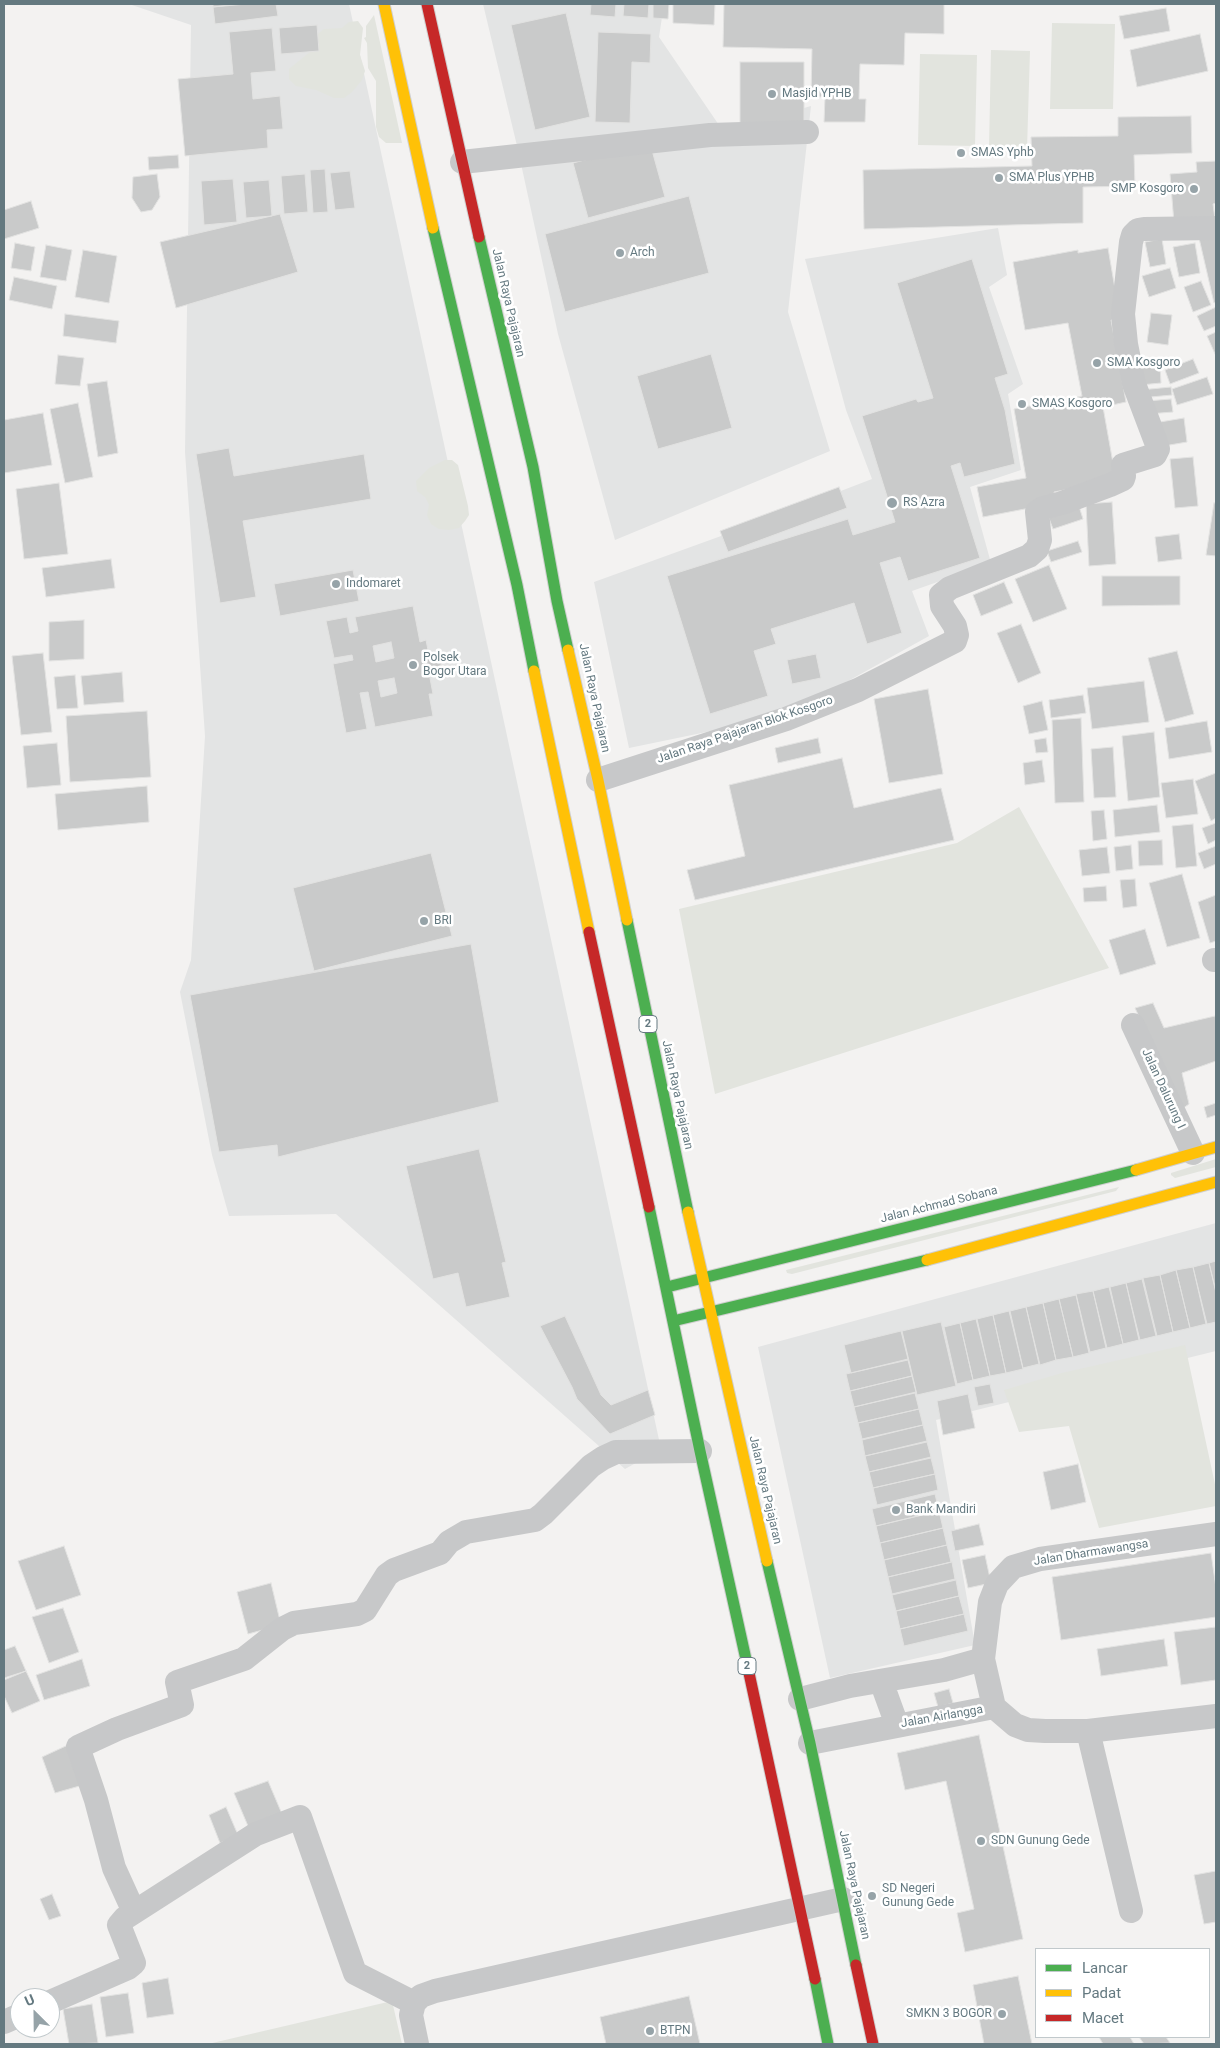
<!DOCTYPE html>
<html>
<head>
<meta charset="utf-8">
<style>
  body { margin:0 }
  #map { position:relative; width:1220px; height:2048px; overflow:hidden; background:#f3f2f1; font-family:Roboto,sans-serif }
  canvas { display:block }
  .frame { position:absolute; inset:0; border:5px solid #647980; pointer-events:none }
  .legend { position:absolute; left:1035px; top:1948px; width:175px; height:90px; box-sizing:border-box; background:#fff; border:1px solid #c1c9cc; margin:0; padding:6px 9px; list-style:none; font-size:15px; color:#647980 }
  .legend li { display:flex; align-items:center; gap:10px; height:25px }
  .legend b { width:25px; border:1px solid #c1c9cc }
  .north { position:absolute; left:10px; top:1988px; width:50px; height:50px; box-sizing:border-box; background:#fff; border:1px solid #c1c9cc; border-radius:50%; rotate:337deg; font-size:14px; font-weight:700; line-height:20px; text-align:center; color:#647980 }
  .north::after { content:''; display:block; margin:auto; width:18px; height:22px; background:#96a3a8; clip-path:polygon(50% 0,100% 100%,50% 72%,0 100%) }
</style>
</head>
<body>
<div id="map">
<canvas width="1220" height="2048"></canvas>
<div class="frame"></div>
<ul class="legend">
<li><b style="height:6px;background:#4caf50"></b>Lancar</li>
<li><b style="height:6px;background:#ffc107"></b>Padat</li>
<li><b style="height:6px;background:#c62828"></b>Macet</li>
</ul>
<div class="north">U</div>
</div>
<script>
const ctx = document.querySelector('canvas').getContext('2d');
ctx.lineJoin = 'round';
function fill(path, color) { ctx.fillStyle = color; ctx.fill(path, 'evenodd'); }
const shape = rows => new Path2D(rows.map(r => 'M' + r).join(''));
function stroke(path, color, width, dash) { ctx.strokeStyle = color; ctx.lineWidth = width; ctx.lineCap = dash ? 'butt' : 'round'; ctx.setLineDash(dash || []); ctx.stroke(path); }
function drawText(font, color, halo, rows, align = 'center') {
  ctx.font = font + ' Roboto,sans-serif'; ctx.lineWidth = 5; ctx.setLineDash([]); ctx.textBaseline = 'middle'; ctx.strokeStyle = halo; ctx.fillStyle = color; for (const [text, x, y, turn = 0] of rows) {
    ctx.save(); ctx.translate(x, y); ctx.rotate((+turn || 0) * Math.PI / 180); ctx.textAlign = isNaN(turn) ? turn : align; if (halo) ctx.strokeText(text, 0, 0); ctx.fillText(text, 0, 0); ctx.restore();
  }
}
fill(shape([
  [129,4,349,4,661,1449,625,1469,336,1214,229,1216,212,1155,180,992,191,960,205,736,185,452,191,25],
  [483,4,664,4,659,37,723,131,811,106,788,312,830,451,615,540,558,334,518,150],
  [998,228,1007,275,989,287,1023,384,1008,394,1021,470,970,487,991,563,912,591,929,636,796,710,716,730,629,748,594,582,768,519,872,479,846,410,805,259],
  [1216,1223,1216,1351,936,1420,975,1645,830,1678,758,1347]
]), '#e3e4e4');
fill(shape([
  [374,15,402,143,386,143,379,137,376,127,376,81,368,68,367,43,364,38,366,37,366,26],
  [358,21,363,28,360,55,365,71,362,80,352,92,344,98,334,98,316,90,296,86,289,79,289,69,310,52,317,35,324,29,342,28,349,22],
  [1052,23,1115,24,1113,109,1050,109],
  [991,50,1030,51,1027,149,989,148],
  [920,54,977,55,975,146,918,145],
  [445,460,452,460,458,465,468,506,469,515,465,521,459,528,449,530,439,529,431,524,427,515,429,505,425,497,417,491,416,481,429,468],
  [1019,807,1109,968,715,1094,679,909,957,843],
  [1216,1159,1216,1167,1175,1178,1171,1175,1171,1173],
  [1119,1187,1116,1191,792,1274,787,1273,786,1270],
  [1185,1345,1216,1489,1216,1506,1099,1528,1069,1426,1019,1432,1004,1390,1062,1373],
  [392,2001,402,2044,208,2044]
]), '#e2e4de');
const building = shape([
  [213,4,237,4,213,7,213,4],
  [247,4,276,4,278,16,215,24,213,7,247,4],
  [591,4,616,4,615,17,590,15,591,4],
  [624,4,649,4,648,18,623,16,624,4],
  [653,4,669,4,668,19,653,18,653,4],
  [673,4,715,4,714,25,673,23,673,4],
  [724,4,944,4,944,34,905,33,904,65,860,64,859,99,866,99,865,122,824,122,825,97,811,97,812,49,723,47,724,4],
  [1166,8,1170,31,1124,39,1119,16,1166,8],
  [566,13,590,117,535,130,511,25,566,13],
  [317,25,319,51,281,54,279,28,317,25],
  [272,28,276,71,251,73,253,99,280,96,283,129,267,130,268,148,185,156,178,79,233,74,229,32,272,28],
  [598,32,651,34,650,63,632,62,630,123,595,122,598,32],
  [1200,34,1208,71,1137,87,1130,50,1200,34],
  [740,62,804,62,804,125,740,125,740,62],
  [1191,116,1192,153,1134,155,1135,186,1083,187,1083,223,864,229,863,170,1032,166,1031,137,1118,136,1118,117,1191,116],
  [650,143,665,197,588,218,573,163,650,143],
  [178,155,179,168,149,170,148,157,178,155],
  [1216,161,1216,203,1213,204,1215,219,1174,223,1170,174,1197,172,1196,162,1216,161],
  [325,169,328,212,313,213,310,170,325,169],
  [350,171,355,208,335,210,330,173,350,171],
  [157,174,160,197,152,210,141,212,132,198,133,177,157,174],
  [305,174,308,212,284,214,281,176,305,174],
  [233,179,237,222,204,225,201,181,233,179],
  [269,180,272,216,246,218,243,182,269,180],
  [689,196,709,273,565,312,545,234,689,196],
  [31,201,39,228,4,239,4,210,31,201],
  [280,214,298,272,176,308,160,242,280,214],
  [1216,236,1216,302,1214,303,1199,238,1216,236],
  [1162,239,1166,264,1150,267,1145,242,1162,239],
  [15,243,35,247,31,271,11,268,15,243],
  [1195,243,1200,273,1179,277,1173,247,1195,243],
  [46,245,72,250,66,281,40,277,46,245],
  [1108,248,1120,318,1111,320,1126,402,1103,407,1116,480,1054,492,1056,503,983,517,977,487,1026,478,1014,409,1082,396,1068,323,1025,330,1013,262,1078,250,1078,253,1108,248],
  [83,250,117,256,109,303,75,297,83,250],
  [972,259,1008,374,995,378,1005,410,1015,464,964,477,960,463,951,466,980,558,908,581,900,557,880,563,902,633,867,644,854,603,771,629,776,644,754,651,768,696,710,714,667,576,848,519,853,535,895,522,862,416,916,399,918,402,933,398,897,283,972,259],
  [1170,268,1176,288,1149,297,1142,276,1170,268],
  [14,277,57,286,52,309,9,300,14,277],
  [1201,281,1211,305,1193,312,1184,287,1201,281],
  [1216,307,1216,326,1204,331,1197,316,1216,307],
  [1151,313,1172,315,1168,345,1147,342,1151,313],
  [65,314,119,321,116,343,63,336,65,314],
  [1216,332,1216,356,1207,336,1216,332],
  [711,354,732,428,658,449,637,376,711,354],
  [58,355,84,358,80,386,55,384,58,355],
  [1193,359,1199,373,1170,384,1165,370,1193,359],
  [1160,366,1161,383,1140,385,1138,368,1160,366],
  [1207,377,1213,394,1177,405,1172,389,1207,377],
  [107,381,118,453,98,457,87,384,107,381],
  [1171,387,1172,395,1140,398,1140,390,1171,387],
  [1171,399,1173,412,1148,414,1147,401,1171,399],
  [78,403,93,477,65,483,50,409,78,403],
  [43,413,52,465,4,473,4,420,43,413],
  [1184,418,1187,442,1158,447,1154,423,1184,418],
  [229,448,234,476,364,454,371,499,243,521,256,597,220,603,196,454,229,448],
  [1193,457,1198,506,1175,508,1170,459,1193,457],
  [59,483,68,554,24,559,16,489,59,483],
  [839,487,847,508,728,552,720,531,839,487],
  [1112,502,1116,564,1089,566,1086,504,1112,502],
  [1078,503,1083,519,1053,529,1047,513,1078,503],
  [1214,503,1216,503,1216,556,1206,555,1214,503],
  [1179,534,1182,559,1158,562,1155,537,1179,534],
  [1078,541,1082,552,1051,562,1047,551,1078,541],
  [111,559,115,588,46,597,42,568,111,559],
  [1049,565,1067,609,1033,622,1015,579,1049,565],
  [353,570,359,601,280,616,274,584,353,570],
  [1102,576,1180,576,1180,605,1102,606,1102,576],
  [1004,582,1013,603,981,616,973,595,1004,582],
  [413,606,420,642,426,640,429,655,439,653,442,670,429,673,433,694,429,694,433,716,375,727,368,692,360,693,367,729,346,733,333,664,353,660,352,655,334,658,326,621,347,617,350,633,358,631,355,617,413,606],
  [391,642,394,658,376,662,373,646,391,642],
  [394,678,397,693,381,697,378,681,394,678],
  [84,620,84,659,49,661,49,622,84,620],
  [1021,624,1041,673,1018,683,997,633,1021,624],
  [1177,651,1194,714,1165,722,1148,658,1177,651],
  [43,653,52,732,21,735,12,656,43,653],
  [816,654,821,678,792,684,787,660,816,654],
  [122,672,124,702,84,705,81,676,122,672],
  [75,675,78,708,57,709,54,677,75,675],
  [1144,681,1149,722,1092,729,1087,688,1144,681],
  [928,689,943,774,889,783,874,699,928,689],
  [1083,695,1086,713,1051,718,1049,700,1083,695],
  [1042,701,1048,730,1029,734,1023,706,1042,701],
  [147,711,151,777,70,782,66,716,147,711],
  [1081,718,1084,802,1055,803,1052,720,1081,718],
  [1207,721,1212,752,1169,759,1165,728,1207,721],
  [1154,732,1160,797,1128,801,1122,736,1154,732],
  [818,738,821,753,778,763,775,748,818,738],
  [1046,738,1048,752,1036,753,1034,740,1046,738],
  [57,743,61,785,27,788,23,746,57,743],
  [1113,747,1116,797,1094,798,1091,749,1113,747],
  [842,758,854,808,941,788,954,840,695,900,687,870,745,856,729,785,842,758],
  [1042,760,1045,782,1025,785,1023,763,1042,760],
  [1216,773,1216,818,1211,821,1195,781,1216,773],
  [1193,779,1198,814,1166,818,1161,783,1193,779],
  [147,786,149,822,58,830,55,794,147,786],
  [1157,805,1160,832,1115,837,1113,810,1157,805],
  [1104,810,1107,839,1093,841,1091,811,1104,810],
  [1216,823,1216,840,1208,844,1202,828,1216,823],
  [1193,824,1197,866,1176,868,1172,826,1193,824],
  [1162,840,1163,865,1139,866,1138,841,1162,840],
  [1131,845,1133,869,1116,871,1114,847,1131,845],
  [1216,846,1216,864,1204,869,1198,853,1216,846],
  [1107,847,1110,873,1082,876,1079,850,1107,847],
  [431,853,452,936,314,971,293,888,431,853],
  [1182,874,1200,938,1167,947,1149,883,1182,874],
  [1135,879,1137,906,1123,908,1120,880,1135,879],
  [1106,886,1107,901,1084,902,1083,888,1106,886],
  [1216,895,1216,941,1210,943,1198,902,1216,895],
  [1145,929,1156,964,1120,975,1109,940,1145,929],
  [471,944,499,1102,278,1157,277,1145,219,1152,190,995,471,944],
  [1153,1003,1164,1028,1215,1016,1216,1020,1216,1061,1182,1073,1189,1104,1182,1109,1135,1008,1153,1003],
  [1216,1103,1216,1115,1207,1118,1204,1107,1216,1103],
  [479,1149,506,1262,502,1263,510,1297,466,1307,458,1273,433,1279,406,1166,479,1149],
  [1216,1261,1216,1291,1209,1263,1216,1261],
  [1209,1263,1216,1293,1216,1322,1207,1324,1193,1267,1209,1263],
  [1193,1267,1206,1324,1190,1328,1176,1270,1193,1267],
  [1176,1270,1190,1328,1173,1332,1160,1275,1176,1270],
  [1160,1275,1173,1332,1157,1336,1143,1278,1160,1275],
  [1142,1279,1156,1336,1140,1340,1126,1283,1142,1279],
  [1126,1283,1139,1340,1123,1344,1110,1287,1126,1283],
  [1109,1287,1123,1344,1107,1348,1093,1291,1109,1287],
  [1093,1291,1106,1348,1090,1352,1076,1294,1093,1291],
  [1076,1295,1089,1353,1073,1357,1059,1299,1076,1295],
  [1059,1299,1073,1357,1056,1360,1043,1303,1059,1299],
  [1043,1303,1056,1360,1040,1365,1026,1307,1043,1303],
  [1026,1307,1039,1364,1023,1368,1010,1311,1026,1307],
  [1009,1311,1023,1369,1006,1373,993,1315,1009,1311],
  [993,1315,1006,1373,990,1376,977,1319,993,1315],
  [565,1316,601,1395,611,1405,648,1390,655,1415,610,1434,577,1399,572,1387,540,1326,565,1316],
  [976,1319,990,1376,973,1380,960,1323,976,1319],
  [941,1322,956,1386,917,1395,902,1331,941,1322],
  [960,1323,973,1380,957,1384,944,1327,960,1323],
  [901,1331,908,1359,851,1373,844,1345,901,1331],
  [908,1360,912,1376,850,1391,846,1374,908,1360],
  [912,1376,916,1392,854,1407,850,1391,912,1376],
  [990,1384,994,1403,978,1406,974,1387,990,1384],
  [915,1393,919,1409,858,1423,854,1407,915,1393],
  [968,1394,975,1428,943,1435,937,1401,968,1394],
  [919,1409,923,1425,862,1439,858,1423,919,1409],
  [923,1425,927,1441,865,1456,862,1440,923,1425],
  [927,1442,931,1457,869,1472,865,1456,927,1442],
  [931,1458,935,1474,873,1488,869,1472,931,1458],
  [1078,1464,1086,1502,1051,1510,1043,1472,1078,1464],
  [935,1474,938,1490,877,1505,873,1488,935,1474],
  [935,1494,939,1511,876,1526,872,1509,935,1494],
  [939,1511,943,1528,880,1543,876,1526,939,1511],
  [979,1524,984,1545,955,1551,951,1531,979,1524],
  [943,1528,947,1545,884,1560,880,1543,943,1528],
  [947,1545,951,1562,888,1577,884,1560,947,1545],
  [64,1546,81,1595,36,1610,18,1561,64,1546],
  [1211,1553,1216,1588,1216,1617,1061,1640,1052,1577,1211,1553],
  [985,1555,991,1583,968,1588,962,1560,985,1555],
  [952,1562,955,1579,892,1594,888,1577,952,1562],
  [956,1580,959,1596,896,1611,892,1595,956,1580],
  [271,1583,281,1625,248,1634,237,1592,271,1583],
  [959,1596,964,1614,900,1629,896,1611,959,1596],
  [63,1608,79,1652,49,1663,32,1617,63,1608],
  [964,1614,968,1631,904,1646,900,1629,964,1614],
  [1216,1627,1216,1680,1181,1685,1174,1632,1216,1627],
  [1164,1639,1168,1666,1101,1676,1097,1649,1164,1639],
  [15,1646,26,1671,4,1678,4,1650,15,1646],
  [82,1659,90,1686,44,1700,36,1675,82,1659],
  [26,1671,40,1701,12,1713,4,1696,4,1680,26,1671],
  [949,1689,953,1703,938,1707,934,1693,949,1689],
  [979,1735,1023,1939,965,1952,957,1913,974,1909,946,1781,905,1790,897,1753,979,1735],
  [68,1745,83,1785,55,1793,42,1757,68,1745],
  [268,1781,282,1814,248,1826,234,1793,268,1781],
  [226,1807,238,1835,220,1843,209,1815,226,1807],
  [1216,1871,1216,1922,1204,1924,1194,1875,1216,1871],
  [52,1894,61,1916,49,1920,40,1899,52,1894],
  [1018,1976,1032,2044,984,2044,973,1985,1018,1976],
  [168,1978,174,2014,147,2018,142,1983,168,1978],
  [128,1993,134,2033,106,2037,100,1997,128,1993],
  [689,1996,700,2044,606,2044,600,2017,689,1996],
  [92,2004,98,2043,69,2044,63,2009,92,2004],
  [1099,2037,1130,2037,1134,2044,1103,2044,1099,2037],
  [1139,2037,1166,2037,1170,2043,1144,2044,1139,2037]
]);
fill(building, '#c9caca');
stroke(building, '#e2e2e1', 1);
const fast = shape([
  [433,228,517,585,534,671],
  [479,237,533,467,557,601,568,650],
  [627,920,688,1212],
  [649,1207,700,1451,749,1673],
  [667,1287,1136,1170],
  [673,1321,927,1260],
  [767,1561,810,1743,856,1965],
  [815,1979,828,2044]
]);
const slow = shape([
  [384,4,433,228],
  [568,650,598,780,627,920],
  [534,671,589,932],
  [1136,1170,1216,1147],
  [688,1212,767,1561],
  [927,1260,1216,1182]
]);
const jam = shape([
  [427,4,479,237],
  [589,932,649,1207],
  [749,1673,815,1979],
  [856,1965,873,2044]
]);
stroke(fast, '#cfcfcf', 13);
stroke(slow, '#cfcfcf', 13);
stroke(jam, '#cfcfcf', 13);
stroke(shape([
  [462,162,710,135,807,132],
  [598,780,786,719,858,690,955,641,957,635,955,626,942,606,941,595,950,588,1029,556,1037,549,1040,540,1037,512,1043,508,1062,503,1110,485,1123,479,1124,476,1123,465,1155,455,1158,449,1156,442,1134,384,1126,344,1123,314,1131,242,1133,235,1138,230,1144,229,1216,228],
  [1214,960,1216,960],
  [1133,1025,1193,1153],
  [881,1681,897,1725],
  [800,1699,850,1686,944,1670,983,1659],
  [994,1707,983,1659,990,1602,997,1584,1013,1567,1040,1559,1216,1534],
  [994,1707,1015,1725,1028,1730,1045,1731,1088,1731,1216,1716],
  [1088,1731,1131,1911],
  [810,1743,994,1707],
  [134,1912,114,1868,96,1800,78,1747,117,1729,182,1705,177,1682,244,1659,282,1629,294,1623,357,1614,365,1610,387,1575,394,1570,440,1553,449,1542,466,1532,535,1520,543,1514,591,1466,603,1458,616,1452,700,1451],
  [50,2002,128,1968,134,1963,119,1925,125,1918,256,1834,300,1817,355,1973,414,2003],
  [4,2022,20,2015],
  [417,2044,411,2015,414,2003,421,1996,435,1991,843,1899]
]), '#c7c8c9', 24);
stroke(fast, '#4caf50', 11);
stroke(slow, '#ffc107', 11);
stroke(jam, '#c62828', 11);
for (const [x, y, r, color] of [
  [772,94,5,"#96a3a8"],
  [961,153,5,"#96a3a8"],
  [999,178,5,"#96a3a8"],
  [1194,189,5,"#96a3a8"],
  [620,253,5,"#96a3a8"],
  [1097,363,5,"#96a3a8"],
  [1022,404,5,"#96a3a8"],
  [892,503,6,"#96a3a8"],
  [336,584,5,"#96a3a8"],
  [413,665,5,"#96a3a8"],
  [424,921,5,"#96a3a8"],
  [896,1510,5,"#96a3a8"],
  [981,1841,5,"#96a3a8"],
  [872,1896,5,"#96a3a8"],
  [1002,2014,5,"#96a3a8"],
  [650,2031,5,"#96a3a8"]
]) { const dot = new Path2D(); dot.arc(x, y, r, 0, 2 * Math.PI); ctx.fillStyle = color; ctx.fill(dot); stroke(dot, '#fff', 2); }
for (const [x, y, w] of [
  [648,1024,18],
  [747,1666,18]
]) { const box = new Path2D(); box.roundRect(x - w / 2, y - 8.5, w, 17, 4); ctx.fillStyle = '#fff'; ctx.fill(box); stroke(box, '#647980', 1); }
drawText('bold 11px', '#647980', null, [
  ["2",648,1024],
  ["2",747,1666]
]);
drawText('12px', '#647980', '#fff', [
  ["Masjid YPHB",782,94],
  ["SMAS Yphb",971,153],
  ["SMA Plus YPHB",1009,178],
  ["SMP Kosgoro",1184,189,"right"],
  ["Arch",630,253],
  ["SMA Kosgoro",1107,363],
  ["SMAS Kosgoro",1032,404],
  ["RS Azra",903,503],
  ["Indomaret",346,584],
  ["Polsek",423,658],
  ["Bogor Utara",423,672],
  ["BRI",434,921],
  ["Bank Mandiri",906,1510],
  ["SDN Gunung Gede",991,1841],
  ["SD Negeri",882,1889],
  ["Gunung Gede",882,1903],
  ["SMKN 3 BOGOR",992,2014,"right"],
  ["BTPN",660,2031]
], 'left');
drawText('12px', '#647980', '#fff', [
  ["Jalan Raya Pajajaran",508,303,77],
  ["Jalan Raya Pajajaran",594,698,78],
  ["Jalan Raya Pajajaran Blok Kosgoro",745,730,-19],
  ["Jalan Dalurung I",1163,1089,65],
  ["Jalan Raya Pajajaran",677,1095,78],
  ["Jalan Achmad Sobana",939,1205,-14],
  ["Jalan Raya Pajajaran",765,1490,77],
  ["Jalan Dharmawangsa",1091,1553,-9],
  ["Jalan Airlangga",942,1717,-10],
  ["Jalan Raya Pajajaran",854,1885,78]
]);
</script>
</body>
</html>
